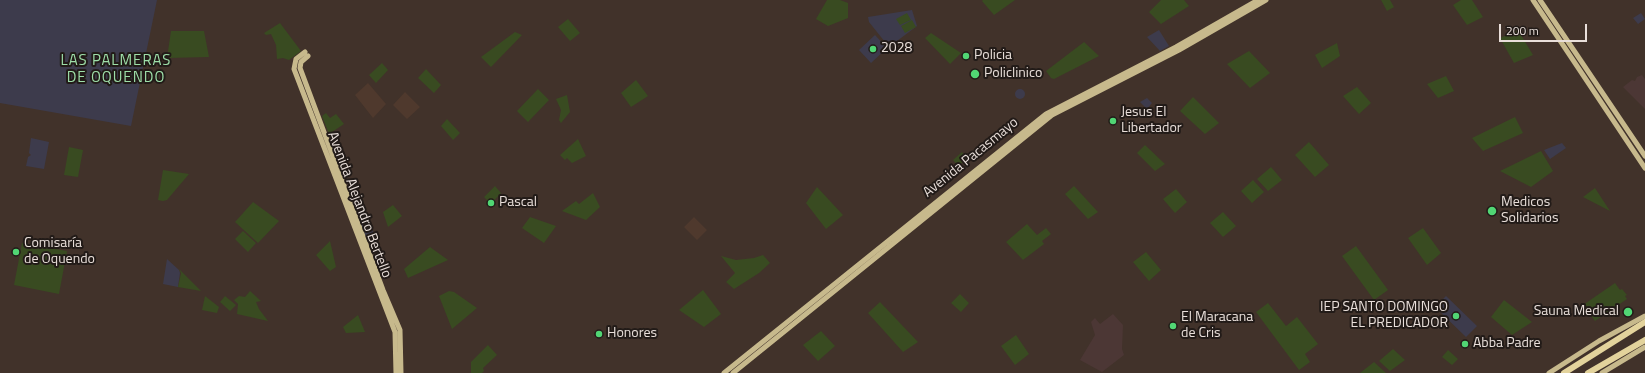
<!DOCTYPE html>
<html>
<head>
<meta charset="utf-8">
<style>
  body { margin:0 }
  #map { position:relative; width:1645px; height:373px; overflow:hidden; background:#41322a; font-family:"Titillium Web",sans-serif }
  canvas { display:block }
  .scale { position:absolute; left:1499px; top:24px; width:88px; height:18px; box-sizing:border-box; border:2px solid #e9dfda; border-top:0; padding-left:5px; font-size:12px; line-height:14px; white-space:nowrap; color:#e9dfda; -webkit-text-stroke:3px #221b18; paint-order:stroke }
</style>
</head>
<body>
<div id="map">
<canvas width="1645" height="373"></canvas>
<div class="scale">200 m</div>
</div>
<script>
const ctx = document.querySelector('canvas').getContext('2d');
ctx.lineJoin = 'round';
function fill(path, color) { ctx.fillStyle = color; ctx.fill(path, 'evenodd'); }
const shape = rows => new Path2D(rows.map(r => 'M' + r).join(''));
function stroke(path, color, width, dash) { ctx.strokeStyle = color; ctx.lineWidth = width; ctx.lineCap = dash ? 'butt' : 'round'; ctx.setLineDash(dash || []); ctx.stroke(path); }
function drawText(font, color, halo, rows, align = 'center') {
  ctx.font = font + ' "Titillium Web",sans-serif'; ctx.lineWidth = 4; ctx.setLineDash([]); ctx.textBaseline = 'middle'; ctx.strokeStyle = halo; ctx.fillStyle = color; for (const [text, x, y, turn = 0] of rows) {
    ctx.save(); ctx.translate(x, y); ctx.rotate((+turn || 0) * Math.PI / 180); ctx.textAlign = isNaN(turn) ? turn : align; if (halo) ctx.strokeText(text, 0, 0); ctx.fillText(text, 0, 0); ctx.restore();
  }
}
fill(shape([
  [368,83,386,104,373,118,355,95],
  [405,92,420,107,407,119,393,105],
  [694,217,707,230,697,240,684,227]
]), '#4f392d');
fill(shape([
  [1642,75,1645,79,1645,109,1623,87,1632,80,1635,81,1637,77],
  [1113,314,1123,325,1122,349,1124,355,1102,372,1080,360,1095,335,1091,322,1095,318,1100,324]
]), '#4c3735');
fill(shape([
  [0,0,157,0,131,126,0,103],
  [912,10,917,26,889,47,869,22,868,17],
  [1641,13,1645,19,1638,24,1633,18],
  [1159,30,1169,46,1160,51,1147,37],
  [875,35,887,48,871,63,859,50],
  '1015 94a5 5 0 1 1 10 0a5 5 0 1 1-10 0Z',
  [1147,98,1152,103,1147,109,1140,102],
  [31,138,49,142,44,169,26,166,28,157,31,155,29,153],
  [1562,143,1566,148,1550,159,1544,150],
  [362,211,367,215,374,234,366,237,358,217],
  [167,259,179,270,180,273,178,287,163,284],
  [1446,296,1477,326,1466,337,1435,307]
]), '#3d3b4c');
fill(shape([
  [827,0,840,0,848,3,848,18,828,26,816,19],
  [983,0,1015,0,994,15,982,1],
  [1161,0,1184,0,1189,6,1161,24,1149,12],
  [1381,0,1390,0,1394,7,1387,11],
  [1461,0,1472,0,1483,17,1467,25,1453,5],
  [907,13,911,20,900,25,896,19],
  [568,19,580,33,570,41,558,27],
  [912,20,916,27,905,33,901,26],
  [280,23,301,51,289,60,283,58,277,59,276,45,271,34,266,35,264,33],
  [1518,30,1533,55,1514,63,1500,38],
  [171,31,204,31,209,57,167,58],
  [515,32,522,35,491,67,481,57],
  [931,33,961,53,950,64,925,38],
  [1084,42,1099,56,1054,79,1051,78,1046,71],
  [1337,43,1340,56,1322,68,1315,55],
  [1249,51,1270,73,1250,88,1227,64],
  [382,63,388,70,376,83,369,75],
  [426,69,441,85,434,93,418,78],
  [1446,76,1454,91,1438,98,1427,84],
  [636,80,648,96,631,107,621,93],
  [1357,87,1371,103,1359,114,1343,96],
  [538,89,549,100,528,122,517,111],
  [567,95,570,112,561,123,559,120,561,110,556,99],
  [1193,97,1219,123,1205,134,1180,111],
  [326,113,330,118,336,114,344,124,329,134,322,116],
  [1515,117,1523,133,1483,151,1472,138],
  [447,119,460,133,453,140,441,126],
  [578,139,586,156,572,163,567,158,565,160,560,155],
  [1309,142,1329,165,1315,177,1295,155],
  [1145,145,1165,164,1155,171,1137,153],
  [69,147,83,150,78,177,64,175],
  [1541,151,1553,171,1531,187,1500,171],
  [962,152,967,159,958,166,953,160],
  [1271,167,1282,180,1268,191,1257,179],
  [163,170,189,174,167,200,163,201,158,200],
  [1253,180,1264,192,1252,203,1241,191],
  [495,186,501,193,491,204,484,197],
  [1074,186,1098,212,1088,219,1065,194],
  [817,187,843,215,826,229,806,203],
  [1595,188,1610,211,1583,197],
  [1176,189,1187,202,1175,213,1163,199],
  [593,193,600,207,586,220,562,211,576,201,579,204],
  [253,202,279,221,258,243,235,222],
  [393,205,402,216,388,227,383,212],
  [1223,212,1236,226,1223,237,1210,223],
  [530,217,556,226,544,243,522,228],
  [1027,224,1037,235,1046,228,1051,234,1042,241,1044,244,1023,260,1006,242],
  [1423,228,1441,253,1427,265,1408,238],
  [243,231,256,243,248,252,235,239],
  [330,241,336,267,330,271,316,255],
  [22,243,67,251,59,294,14,285],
  [1356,246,1388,290,1374,300,1342,256],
  [430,247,448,260,408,278,404,269],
  [1146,252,1161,270,1149,281,1133,262],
  [763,255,770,263,759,273,734,289,726,282,735,273,721,256,736,260,754,258],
  [179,269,201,291,178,287,181,273],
  [1615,283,1620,290,1622,289,1627,295,1625,296,1627,299,1595,321,1583,305],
  [703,290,721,314,704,327,679,310],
  [250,291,261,301,256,302,259,309,268,321,237,314,238,304,234,300,239,296,245,297],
  [449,291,454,292,477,308,452,329,439,296],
  [960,294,969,303,961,312,951,303],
  [205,296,219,307,217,313,202,310],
  [225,296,236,305,230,311,220,302],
  [1504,300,1532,322,1512,335,1491,317],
  [880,302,918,342,903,352,868,313],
  [1268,303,1286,326,1297,317,1318,344,1305,354,1310,362,1299,370,1256,312],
  [358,315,365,332,346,333,343,327],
  [821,331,835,346,818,361,803,345],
  [1016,335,1029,354,1015,365,1001,346],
  [488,345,497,355,483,368,484,371,482,373,471,373,471,362],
  [1393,349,1405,360,1390,371,1379,361],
  [1448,350,1458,359,1452,365,1442,357],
  [1374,362,1386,373,1360,373]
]), '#394b21');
stroke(shape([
  [1533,0,1645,168],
  [1540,0,1645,156],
  [305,52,296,59,294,69,395,332,396,373],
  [308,56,301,62,300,68,383,290,400,330,401,373],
  [724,373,1046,114,1176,47,1258,0],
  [733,373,1052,115,1179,50,1266,0],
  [1549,373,1599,341,1645,316],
  [1602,373,1645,347]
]), '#c7b98c', 5);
stroke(shape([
  [1564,373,1645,322],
  [1588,373,1645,340]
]), '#e3d39c', 6);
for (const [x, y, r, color] of [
  [873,49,4,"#51d674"],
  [966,56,4,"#51d674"],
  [975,74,5,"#51d674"],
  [1113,121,4,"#51d674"],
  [491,203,4,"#51d674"],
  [1492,211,5,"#51d674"],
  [16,252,4,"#51d674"],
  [1628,312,5,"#51d674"],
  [1456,316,4,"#51d674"],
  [1173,326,4,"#51d674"],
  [599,334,4,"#51d674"],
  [1465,344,4,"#51d674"]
]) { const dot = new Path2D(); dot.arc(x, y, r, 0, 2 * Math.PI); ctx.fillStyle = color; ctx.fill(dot); stroke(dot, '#221b18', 1.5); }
drawText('14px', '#e9dfda', '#221b18', [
  ["2028",881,49],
  ["Policia",974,56],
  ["Policlinico",984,74],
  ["Jesus El",1121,113],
  ["Libertador",1121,129],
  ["Pascal",499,203],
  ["Medicos",1501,203],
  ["Solidarios",1501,219],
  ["Comisaría",24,244],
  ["de Oquendo",24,260],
  ["IEP SANTO DOMINGO",1448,308,"right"],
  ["EL PREDICADOR",1448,324,"right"],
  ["Sauna Medical",1619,312,"right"],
  ["El Maracana",1181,318],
  ["de Cris",1181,334],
  ["Honores",607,334],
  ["Abba Padre",1473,344]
], 'left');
drawText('14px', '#e9dfda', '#221b18', [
  ["Avenida Pacasmayo",971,158,-39],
  ["Avenida Alejandro Bertello",359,205,69]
]);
ctx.letterSpacing = '1px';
drawText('15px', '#9edfa9', '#221b18', [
  ["LAS PALMERAS",116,61],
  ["DE OQUENDO",116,78]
]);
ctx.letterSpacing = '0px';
</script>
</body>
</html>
